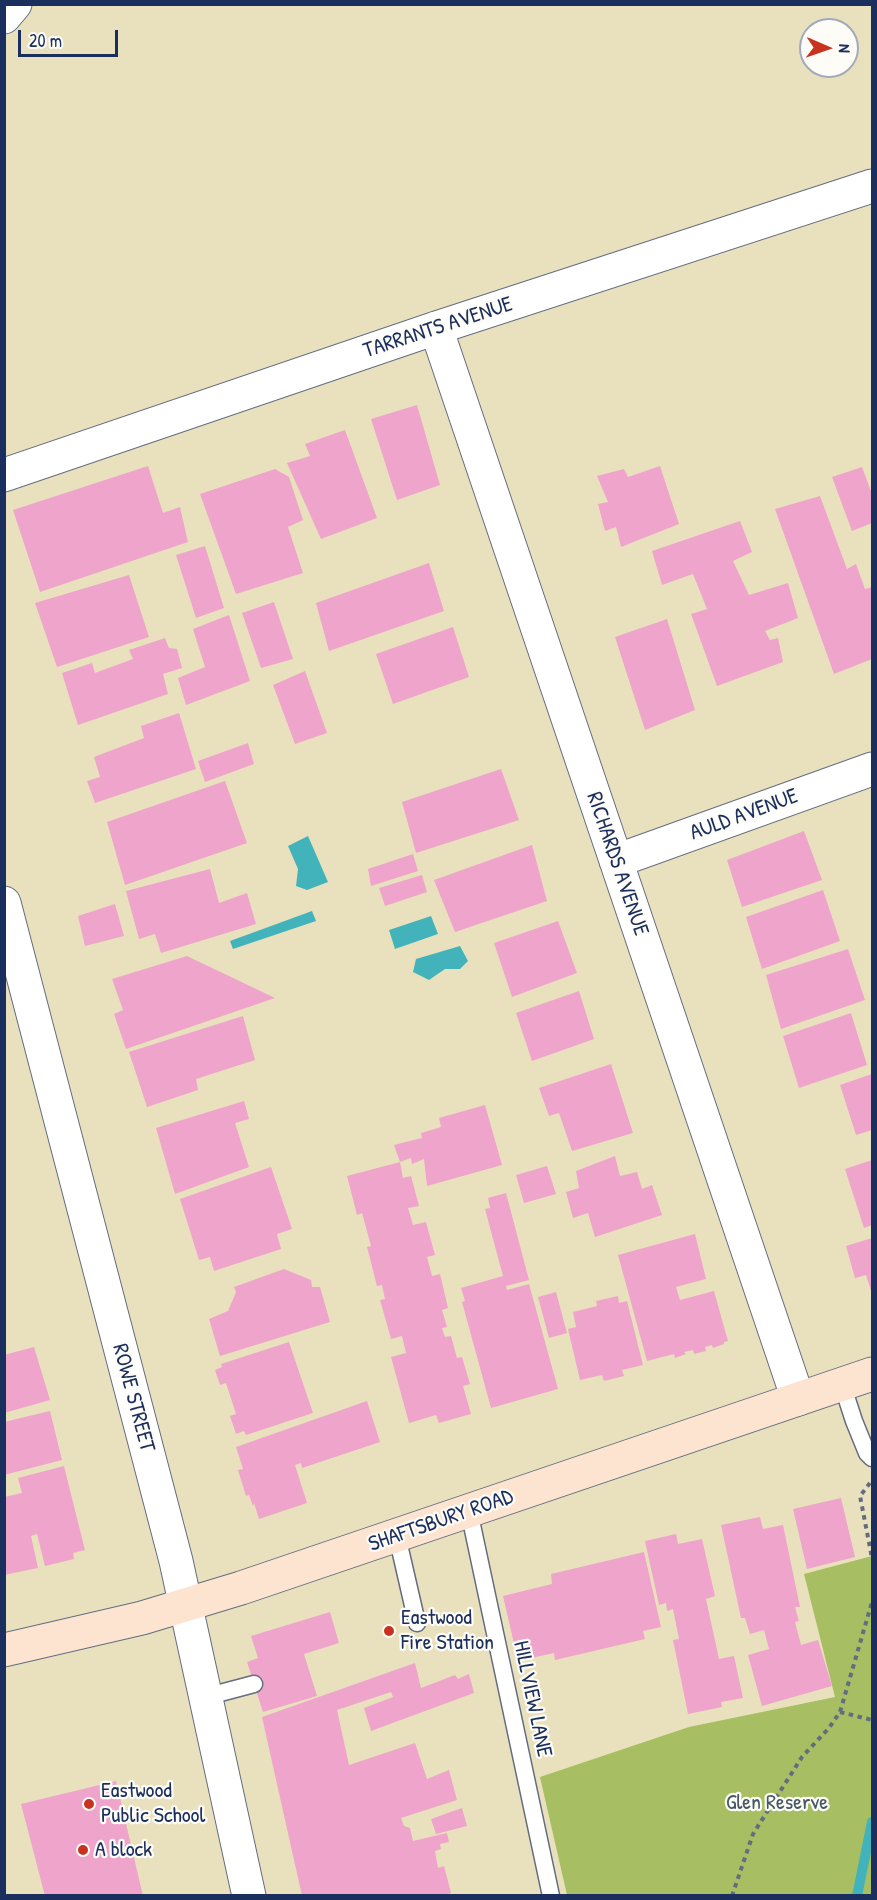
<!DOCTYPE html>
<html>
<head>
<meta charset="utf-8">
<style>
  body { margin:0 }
  #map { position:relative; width:877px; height:1900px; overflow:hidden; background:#e9e1bd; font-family:"Patrick Hand",sans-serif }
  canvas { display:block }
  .frame { position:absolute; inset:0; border:6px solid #1b2f5e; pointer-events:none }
  .north { position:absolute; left:799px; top:18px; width:60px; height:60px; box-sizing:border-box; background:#fdfcf7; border:2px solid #a3aaba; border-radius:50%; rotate:92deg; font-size:16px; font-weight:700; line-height:24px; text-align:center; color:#1b2f5e }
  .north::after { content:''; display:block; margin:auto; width:21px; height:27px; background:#c8321e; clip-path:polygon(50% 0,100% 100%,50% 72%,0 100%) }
  .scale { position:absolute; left:18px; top:30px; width:100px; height:27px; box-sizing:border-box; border:3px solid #1b2f5e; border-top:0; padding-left:8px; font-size:18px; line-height:21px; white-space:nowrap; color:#1b2f5e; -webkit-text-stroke:4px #fdfcf7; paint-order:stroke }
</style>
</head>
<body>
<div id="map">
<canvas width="877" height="1900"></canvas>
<div class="frame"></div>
<div class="north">N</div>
<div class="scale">20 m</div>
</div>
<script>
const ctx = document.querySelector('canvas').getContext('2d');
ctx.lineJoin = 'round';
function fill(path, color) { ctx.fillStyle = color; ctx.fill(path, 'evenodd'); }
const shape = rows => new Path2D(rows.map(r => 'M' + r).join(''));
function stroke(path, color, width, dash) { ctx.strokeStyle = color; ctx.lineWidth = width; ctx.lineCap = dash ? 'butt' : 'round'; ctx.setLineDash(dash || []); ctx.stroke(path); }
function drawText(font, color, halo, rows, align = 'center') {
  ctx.font = font + ' "Patrick Hand",sans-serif'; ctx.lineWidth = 4.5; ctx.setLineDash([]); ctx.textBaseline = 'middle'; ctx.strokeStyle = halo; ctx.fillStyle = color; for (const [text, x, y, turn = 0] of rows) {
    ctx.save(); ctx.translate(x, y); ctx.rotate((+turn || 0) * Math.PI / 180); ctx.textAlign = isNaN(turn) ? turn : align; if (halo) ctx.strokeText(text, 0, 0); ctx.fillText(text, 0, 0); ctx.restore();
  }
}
fill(shape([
  [872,1556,872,1895,567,1895,540,1777,689,1727,835,1697,804,1574]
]), '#a7be63');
fill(shape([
  [308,836,328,882,307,890,296,886,298,869,288,846],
  [312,911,316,921,233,949,230,941],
  [431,916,438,934,395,949,389,930],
  [460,946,468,961,460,969,445,969,429,980,413,972,416,959]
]), '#43b3bb');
stroke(shape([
  [857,1896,872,1822]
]), '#43b3bb', 10);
fill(shape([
  [417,405,440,485,397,500,371,419],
  [345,430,377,518,321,539,287,463,310,456,305,444],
  [148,466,163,513,180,507,188,542,40,592,13,510],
  [660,466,679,524,621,547,616,527,605,531,598,504,608,502,597,476,624,469,628,477],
  [862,467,872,494,872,523,852,531,832,477],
  [275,469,289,477,303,520,288,527,303,573,236,594,200,494],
  [820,496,847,569,856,564,865,589,872,587,872,659,834,674,775,509],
  [740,521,752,552,733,561,749,595,788,583,798,618,765,631,770,640,778,638,783,662,717,686,691,614,707,609,693,574,662,585,652,551],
  [205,546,224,608,196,618,176,555],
  [429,563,444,611,329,651,316,603],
  [129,575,149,637,57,667,35,603],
  [274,602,293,659,261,668,242,613],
  [229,615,250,681,186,705,178,678,205,667,193,629],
  [667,619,695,710,645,730,615,637],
  [453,627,469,677,393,704,376,654],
  [165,638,169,648,177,649,182,668,163,674,168,694,78,725,62,673,92,663,95,673,133,659,129,650],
  [305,671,327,733,295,744,273,685],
  [179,713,196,769,95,803,87,781,100,777,94,757,144,738,141,726],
  [248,743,254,764,205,782,198,761],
  [501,769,519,820,416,853,402,802],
  [225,781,247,843,125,885,107,822],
  [804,831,822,880,742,907,727,860],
  [532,845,547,901,455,932,434,880],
  [413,854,418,871,371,886,368,869],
  [210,869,219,903,247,893,256,924,161,953,155,934,139,939,126,891],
  [422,875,427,892,385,906,379,888],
  [823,890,840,941,762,969,746,917],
  [115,904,124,936,85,946,78,916],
  [558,921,577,973,512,997,494,943],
  [848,949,865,1000,781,1029,766,975],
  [187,956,275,998,126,1049,114,1014,123,1010,112,979],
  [579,991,594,1039,532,1061,516,1013],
  [851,1013,867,1065,799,1088,783,1036],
  [243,1016,255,1060,196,1079,198,1090,147,1107,129,1052],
  [611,1064,633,1133,572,1151,559,1113,549,1116,539,1088],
  [872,1074,872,1130,856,1135,840,1085],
  [244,1101,249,1119,235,1123,249,1167,175,1194,156,1128],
  [485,1105,502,1165,427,1186,424,1159,412,1164,411,1158,400,1162,394,1145,422,1138,421,1133,441,1127,439,1118],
  [615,1156,620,1176,637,1172,642,1189,652,1185,662,1215,595,1237,588,1213,573,1218,566,1192,579,1188,576,1171],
  [872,1160,872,1225,864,1228,845,1169],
  [400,1162,403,1178,411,1176,419,1206,408,1208,413,1225,426,1222,435,1255,427,1257,432,1276,440,1274,448,1308,442,1310,447,1327,442,1328,445,1337,451,1336,457,1358,462,1357,470,1384,463,1386,471,1414,439,1423,436,1415,409,1423,391,1357,406,1353,402,1336,391,1339,380,1300,385,1299,382,1285,377,1286,367,1247,371,1246,362,1213,357,1215,347,1176],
  [547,1166,556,1194,524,1203,516,1175],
  [271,1167,292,1229,277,1234,281,1249,214,1271,210,1257,199,1260,180,1199],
  [506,1193,529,1280,506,1286,507,1290,529,1284,558,1389,491,1408,462,1302,465,1301,461,1288,503,1276,485,1209,490,1208,488,1198],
  [695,1234,706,1279,676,1287,680,1300,714,1291,728,1341,724,1342,724,1344,713,1348,712,1345,705,1347,706,1351,694,1354,693,1350,684,1352,686,1354,675,1358,674,1354,647,1361,618,1255],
  [872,1238,872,1294,866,1275,855,1278,846,1246],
  [284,1269,311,1280,312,1287,320,1287,330,1322,220,1356,209,1319,228,1311,236,1292,234,1287],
  [556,1292,567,1333,549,1338,538,1297],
  [618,1296,619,1303,627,1301,643,1365,622,1370,624,1376,604,1381,602,1375,580,1380,568,1329,576,1327,573,1312,597,1306,596,1301],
  [289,1342,313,1413,246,1435,244,1431,236,1434,230,1416,236,1414,226,1383,220,1385,215,1370,222,1367,221,1364],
  [34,1347,50,1400,4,1413,4,1355],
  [367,1401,380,1442,302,1468,301,1463,295,1465,307,1503,259,1519,254,1503,253,1506,249,1495,246,1496,238,1470,243,1469,236,1447],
  [50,1411,62,1460,4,1475,4,1422],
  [64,1466,85,1550,73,1553,74,1559,45,1566,37,1534,31,1536,38,1568,4,1575,4,1497,22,1493,18,1478],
  [841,1498,855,1557,807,1569,793,1509],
  [760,1517,763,1529,783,1525,800,1607,795,1607,799,1621,795,1622,801,1645,818,1640,832,1686,762,1706,748,1655,769,1649,764,1630,750,1634,745,1618,741,1618,721,1525],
  [676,1534,678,1544,702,1539,715,1596,706,1599,719,1659,734,1656,743,1698,721,1702,722,1707,688,1714,673,1640,679,1639,673,1609,667,1611,666,1603,659,1605,645,1541],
  [644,1552,661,1627,643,1631,645,1639,555,1660,554,1653,518,1661,503,1596,552,1584,551,1574],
  [330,1612,339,1643,304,1654,317,1696,263,1712,247,1662,258,1658,251,1636],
  [415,1663,421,1688,455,1675,458,1679,469,1674,474,1693,371,1731,364,1708,393,1697,391,1692,337,1710,349,1765,415,1743,427,1779,449,1770,457,1800,401,1818,404,1826,410,1828,413,1841,447,1833,449,1842,440,1844,441,1849,435,1851,438,1868,444,1866,451,1893,444,1896,302,1896,262,1717],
  [116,1781,143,1896,45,1896,21,1804],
  [462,1808,467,1826,436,1834,431,1819]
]), '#efa4cc');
const lane = shape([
  [842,1384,854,1421,867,1453,872,1458],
  [469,1511,551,1896],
  [397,1536,417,1623],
  [205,1697,254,1684]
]);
const street = shape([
  [4,17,15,4],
  [436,328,798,1399],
  [4,475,436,328,872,186],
  [616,861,872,769],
  [4,903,176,1561,249,1896]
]);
const secondary = shape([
  [4,1650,142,1618,241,1588,872,1374]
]);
stroke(lane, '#636d7f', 19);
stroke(street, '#636d7f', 35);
stroke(secondary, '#636d7f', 35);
stroke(shape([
  [870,1483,860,1496,872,1558],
  [840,1712,872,1720],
  [732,1896,753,1834,802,1757,829,1728,840,1712,872,1602]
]), '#636d7f', 4, [4.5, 4.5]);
stroke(lane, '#fff', 16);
stroke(street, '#fff', 33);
stroke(secondary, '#fde4d0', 33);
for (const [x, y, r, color] of [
  [389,1631,6,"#c8321e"],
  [89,1804,6,"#c8321e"],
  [83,1850,6,"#c8321e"]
]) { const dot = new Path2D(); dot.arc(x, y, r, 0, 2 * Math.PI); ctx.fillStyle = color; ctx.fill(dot); stroke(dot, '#fdfcf7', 2); }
drawText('22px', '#1b2f5e', '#fdfcf7', [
  ["TARRANTS AVENUE",438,328,-18],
  ["AULD AVENUE",744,815,-20],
  ["RICHARDS AVENUE",617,864,71],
  ["ROWE STREET",133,1398,75],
  ["SHAFTSBURY ROAD",441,1521,-19],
  ["HILLVIEW LANE",532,1699,78]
]);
drawText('22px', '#1b2f5e', '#fdfcf7', [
  ["Eastwood",401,1618],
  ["Fire Station",401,1643],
  ["Eastwood",101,1791],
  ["Public School",101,1816],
  ["A block",95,1850]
], 'left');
drawText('22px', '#455a60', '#fdfcf7', [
  ["Glen Reserve",777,1803]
]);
</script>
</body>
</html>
